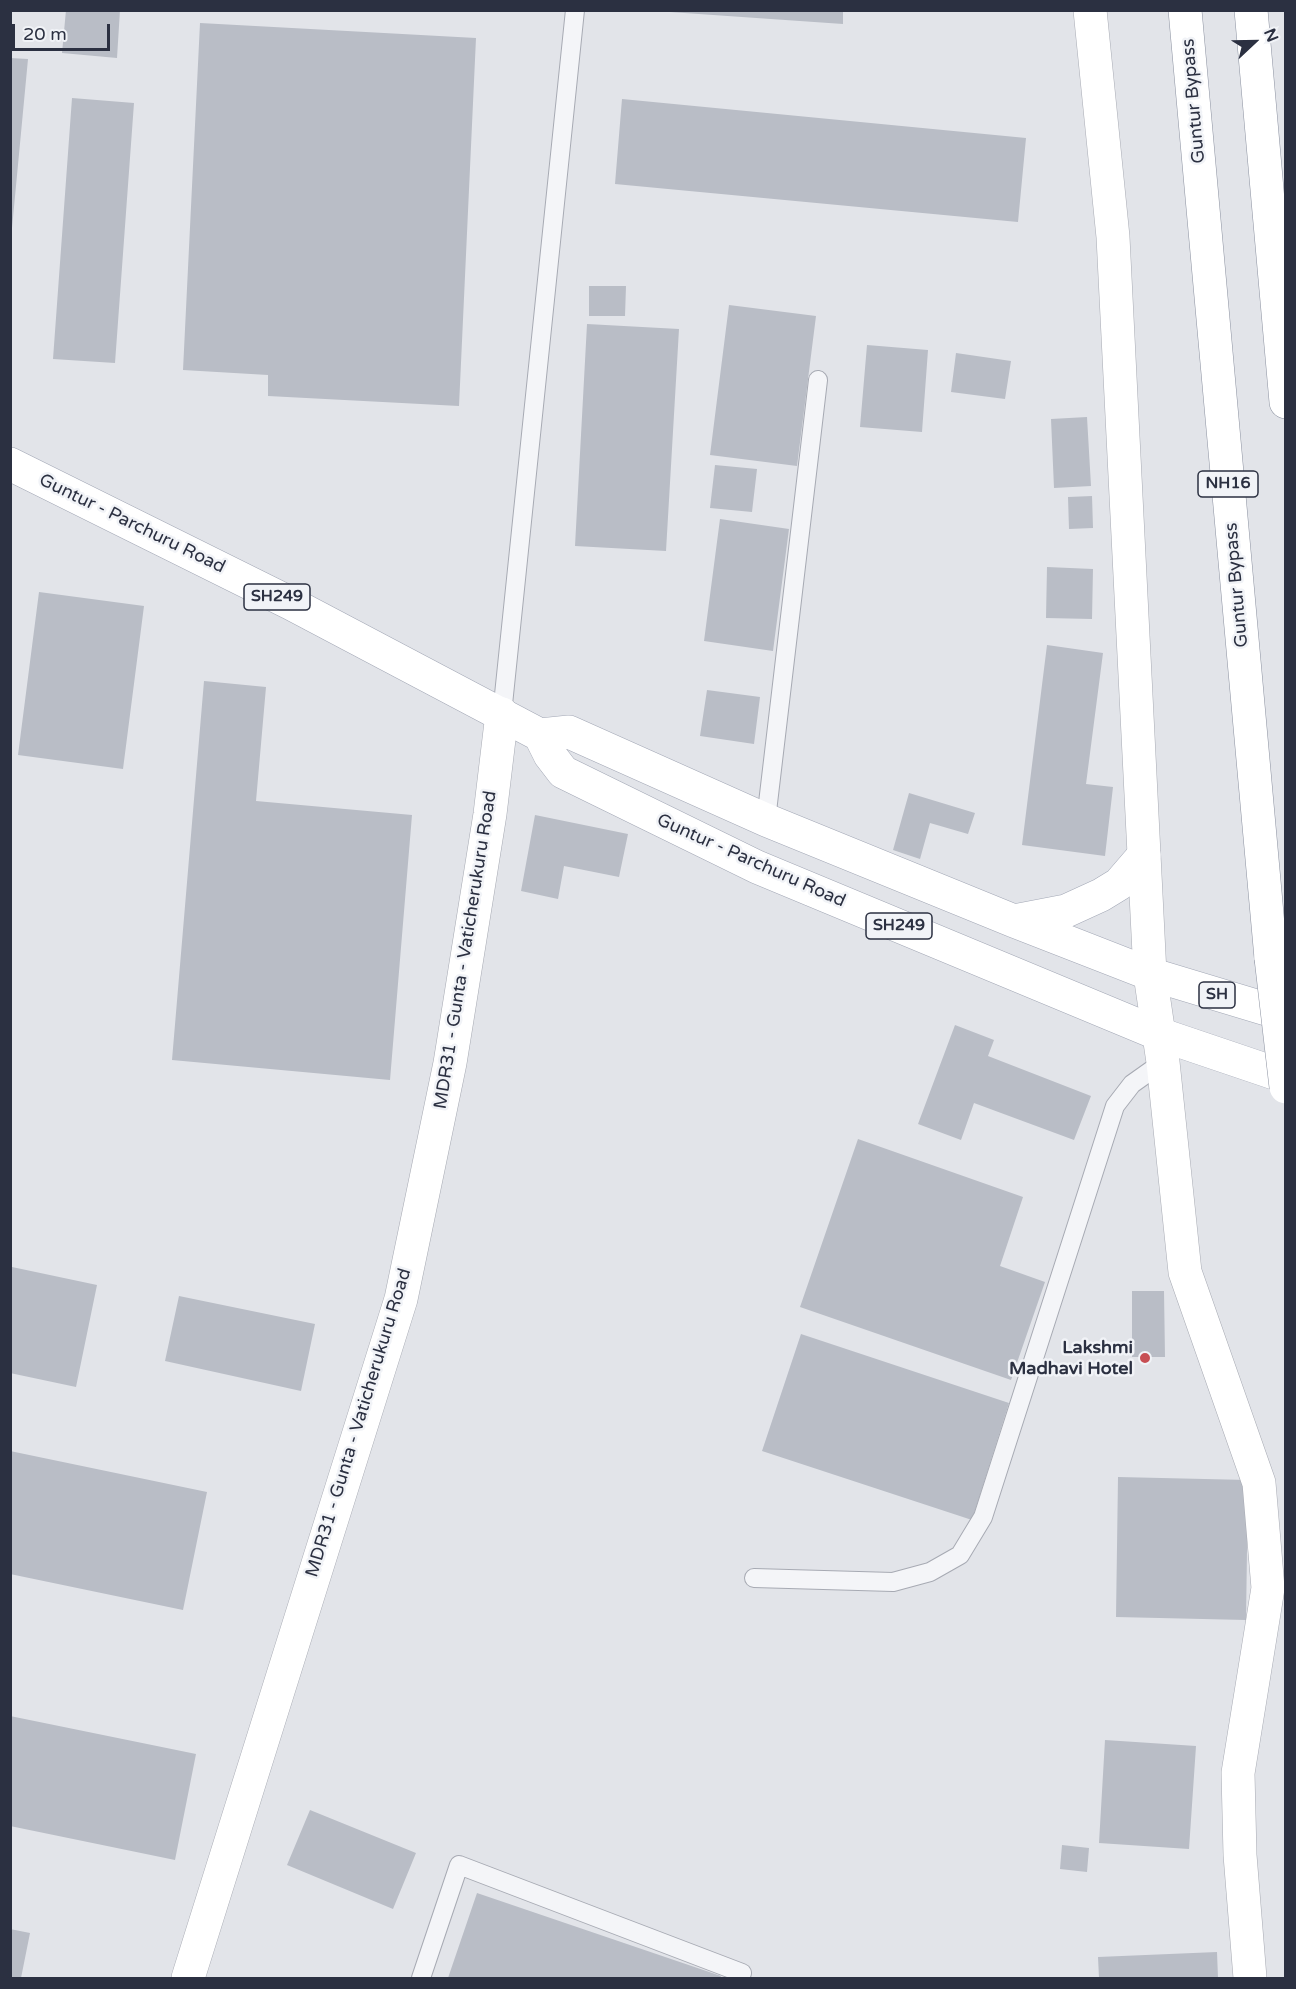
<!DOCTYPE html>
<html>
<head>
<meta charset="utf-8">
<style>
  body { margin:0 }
  #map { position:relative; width:1296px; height:1989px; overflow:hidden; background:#e2e4e9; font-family:"Varela Round",sans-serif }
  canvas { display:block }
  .frame { position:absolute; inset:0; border:12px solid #2b3041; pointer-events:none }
  .north { position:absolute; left:1224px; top:12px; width:60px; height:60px; -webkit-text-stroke:4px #f1f3f7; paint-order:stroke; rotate:68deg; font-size:16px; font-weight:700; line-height:24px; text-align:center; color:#2b3041 }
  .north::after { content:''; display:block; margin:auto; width:21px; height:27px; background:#2b3041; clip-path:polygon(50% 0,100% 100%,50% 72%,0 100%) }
  .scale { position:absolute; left:12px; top:24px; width:98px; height:27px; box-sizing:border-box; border:3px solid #2b3041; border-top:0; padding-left:8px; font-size:18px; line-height:21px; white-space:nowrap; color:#2b3041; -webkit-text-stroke:4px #f1f3f7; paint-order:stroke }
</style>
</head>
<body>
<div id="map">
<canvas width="1296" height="1989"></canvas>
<div class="frame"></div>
<div class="north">N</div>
<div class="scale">20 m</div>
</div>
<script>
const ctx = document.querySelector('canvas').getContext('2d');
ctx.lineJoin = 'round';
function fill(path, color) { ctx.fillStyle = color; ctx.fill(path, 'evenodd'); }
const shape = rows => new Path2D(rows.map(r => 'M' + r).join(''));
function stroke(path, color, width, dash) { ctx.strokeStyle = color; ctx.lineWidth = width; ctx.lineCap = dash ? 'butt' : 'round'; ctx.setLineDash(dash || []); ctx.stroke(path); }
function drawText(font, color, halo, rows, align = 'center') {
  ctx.font = font + ' "Varela Round",sans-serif'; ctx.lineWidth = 5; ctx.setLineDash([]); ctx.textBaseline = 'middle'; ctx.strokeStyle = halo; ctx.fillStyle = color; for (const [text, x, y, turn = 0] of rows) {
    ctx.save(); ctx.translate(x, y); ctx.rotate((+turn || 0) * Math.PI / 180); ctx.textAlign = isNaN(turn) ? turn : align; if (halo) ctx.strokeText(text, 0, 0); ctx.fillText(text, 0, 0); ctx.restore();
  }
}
fill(shape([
  [66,10,120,10,117,58,62,53],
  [641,10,843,10,843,24],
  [200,23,476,38,459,406,268,396,268,375,183,370],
  [10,58,28,59,12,228,10,228],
  [72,98,134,103,115,363,53,359],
  [622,99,1026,138,1018,222,615,184],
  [589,286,626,286,625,316,589,316],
  [729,305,816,316,797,466,710,455],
  [587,324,679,329,666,551,575,546],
  [867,345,928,350,922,432,860,427],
  [956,353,1011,361,1005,399,951,392],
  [1087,417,1091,486,1054,488,1051,419],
  [715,465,757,469,752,512,710,508],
  [1092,496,1093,528,1069,529,1068,497],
  [720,519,789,529,773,651,704,641],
  [1047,567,1093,569,1092,619,1046,618],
  [39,592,144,606,123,769,18,755],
  [1047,645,1103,653,1086,784,1113,787,1105,856,1022,845],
  [204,681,266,687,256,801,412,815,390,1080,172,1060],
  [707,690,760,697,754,744,700,736],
  [909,793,975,813,968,834,930,823,920,859,893,850],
  [535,815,628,834,619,877,564,866,558,899,521,891],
  [955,1025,994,1040,988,1056,1091,1096,1074,1140,974,1103,961,1140,918,1124],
  [858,1139,1023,1197,1000,1266,1045,1282,1011,1380,800,1307],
  [12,1267,97,1285,76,1387,10,1373],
  [1132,1291,1164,1291,1165,1357,1132,1357],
  [179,1296,315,1324,301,1391,165,1361],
  [801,1334,1009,1403,972,1520,762,1451],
  [10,1451,207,1492,183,1610,10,1574],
  [1118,1477,1248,1480,1246,1620,1116,1617],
  [10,1716,196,1754,175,1860,10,1826],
  [1105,1740,1196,1746,1189,1849,1099,1843],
  [310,1810,416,1853,393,1909,287,1865],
  [1062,1845,1089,1848,1087,1872,1060,1869],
  [477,1893,721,1976,720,1978,448,1978],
  [10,1929,30,1933,21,1978,10,1978],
  [1217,1952,1218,1978,1099,1978,1098,1957]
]), '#b9bdc6');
const lane = shape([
  [502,714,575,10],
  [766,820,818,380],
  [754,1578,893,1582,930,1572,960,1555,983,1517,1115,1106,1132,1084,1163,1062],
  [421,1978,459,1865,742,1973,740,1978]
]);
const secondary = shape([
  [1090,10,1113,237,1150,974,1163,1062,1185,1272,1259,1483,1268,1588,1238,1773,1240,1855,1250,1978],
  [188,1978,401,1299,450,1063,490,814,502,714]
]);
const primary = shape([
  [10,464,290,603,540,735,569,732,766,820,1014,921,1150,974,1286,1015],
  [540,735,550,755,563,772,757,867,1159,1034,1286,1077],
  [1014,921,1066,911,1101,895,1119,884,1144,855]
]);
const highway = shape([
  [1185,10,1271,958],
  [1251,10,1286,402]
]);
stroke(lane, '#a7aab3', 20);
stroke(secondary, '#a7aab3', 34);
stroke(primary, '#a2a7b5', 34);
stroke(highway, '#8a909f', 34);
stroke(lane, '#f4f5f8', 18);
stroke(secondary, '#fff', 33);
stroke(primary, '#fff', 33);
stroke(highway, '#fff', 33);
const highwayBridge = shape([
  [1271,958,1286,1087]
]);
stroke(highwayBridge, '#8a909f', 34, []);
stroke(highwayBridge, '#fff', 33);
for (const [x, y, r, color] of [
  [1145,1358,6,"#c74e53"]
]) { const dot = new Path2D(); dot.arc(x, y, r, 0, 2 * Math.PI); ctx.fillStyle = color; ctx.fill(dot); stroke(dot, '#f1f3f7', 2); }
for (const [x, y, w] of [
  [1228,484,60],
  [277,597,66],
  [899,926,66],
  [1217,995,36]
]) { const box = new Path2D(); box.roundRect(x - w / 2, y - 13, w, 26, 4.5); ctx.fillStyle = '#f1f3f7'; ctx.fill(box); stroke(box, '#2b3041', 1.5); }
drawText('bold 16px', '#2b3041', null, [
  ["NH16",1228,484],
  ["SH249",277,597],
  ["SH249",899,926],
  ["SH",1217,995]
]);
drawText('18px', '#2b3041', '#f1f3f7', [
  ["Guntur Bypass",1194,101,-95],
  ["Guntur - Parchuru Road",132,524,26],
  ["Guntur Bypass",1237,585,-95],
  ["Guntur - Parchuru Road",751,861,24],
  ["MDR31 - Gunta - Vaticherukuru Road",466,950,-81],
  ["MDR31 - Gunta - Vaticherukuru Road",359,1423,-73]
]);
drawText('bold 18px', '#2b3041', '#f1f3f7', [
  ["Lakshmi",1133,1348],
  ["Madhavi Hotel",1133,1369]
], 'right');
</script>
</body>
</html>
